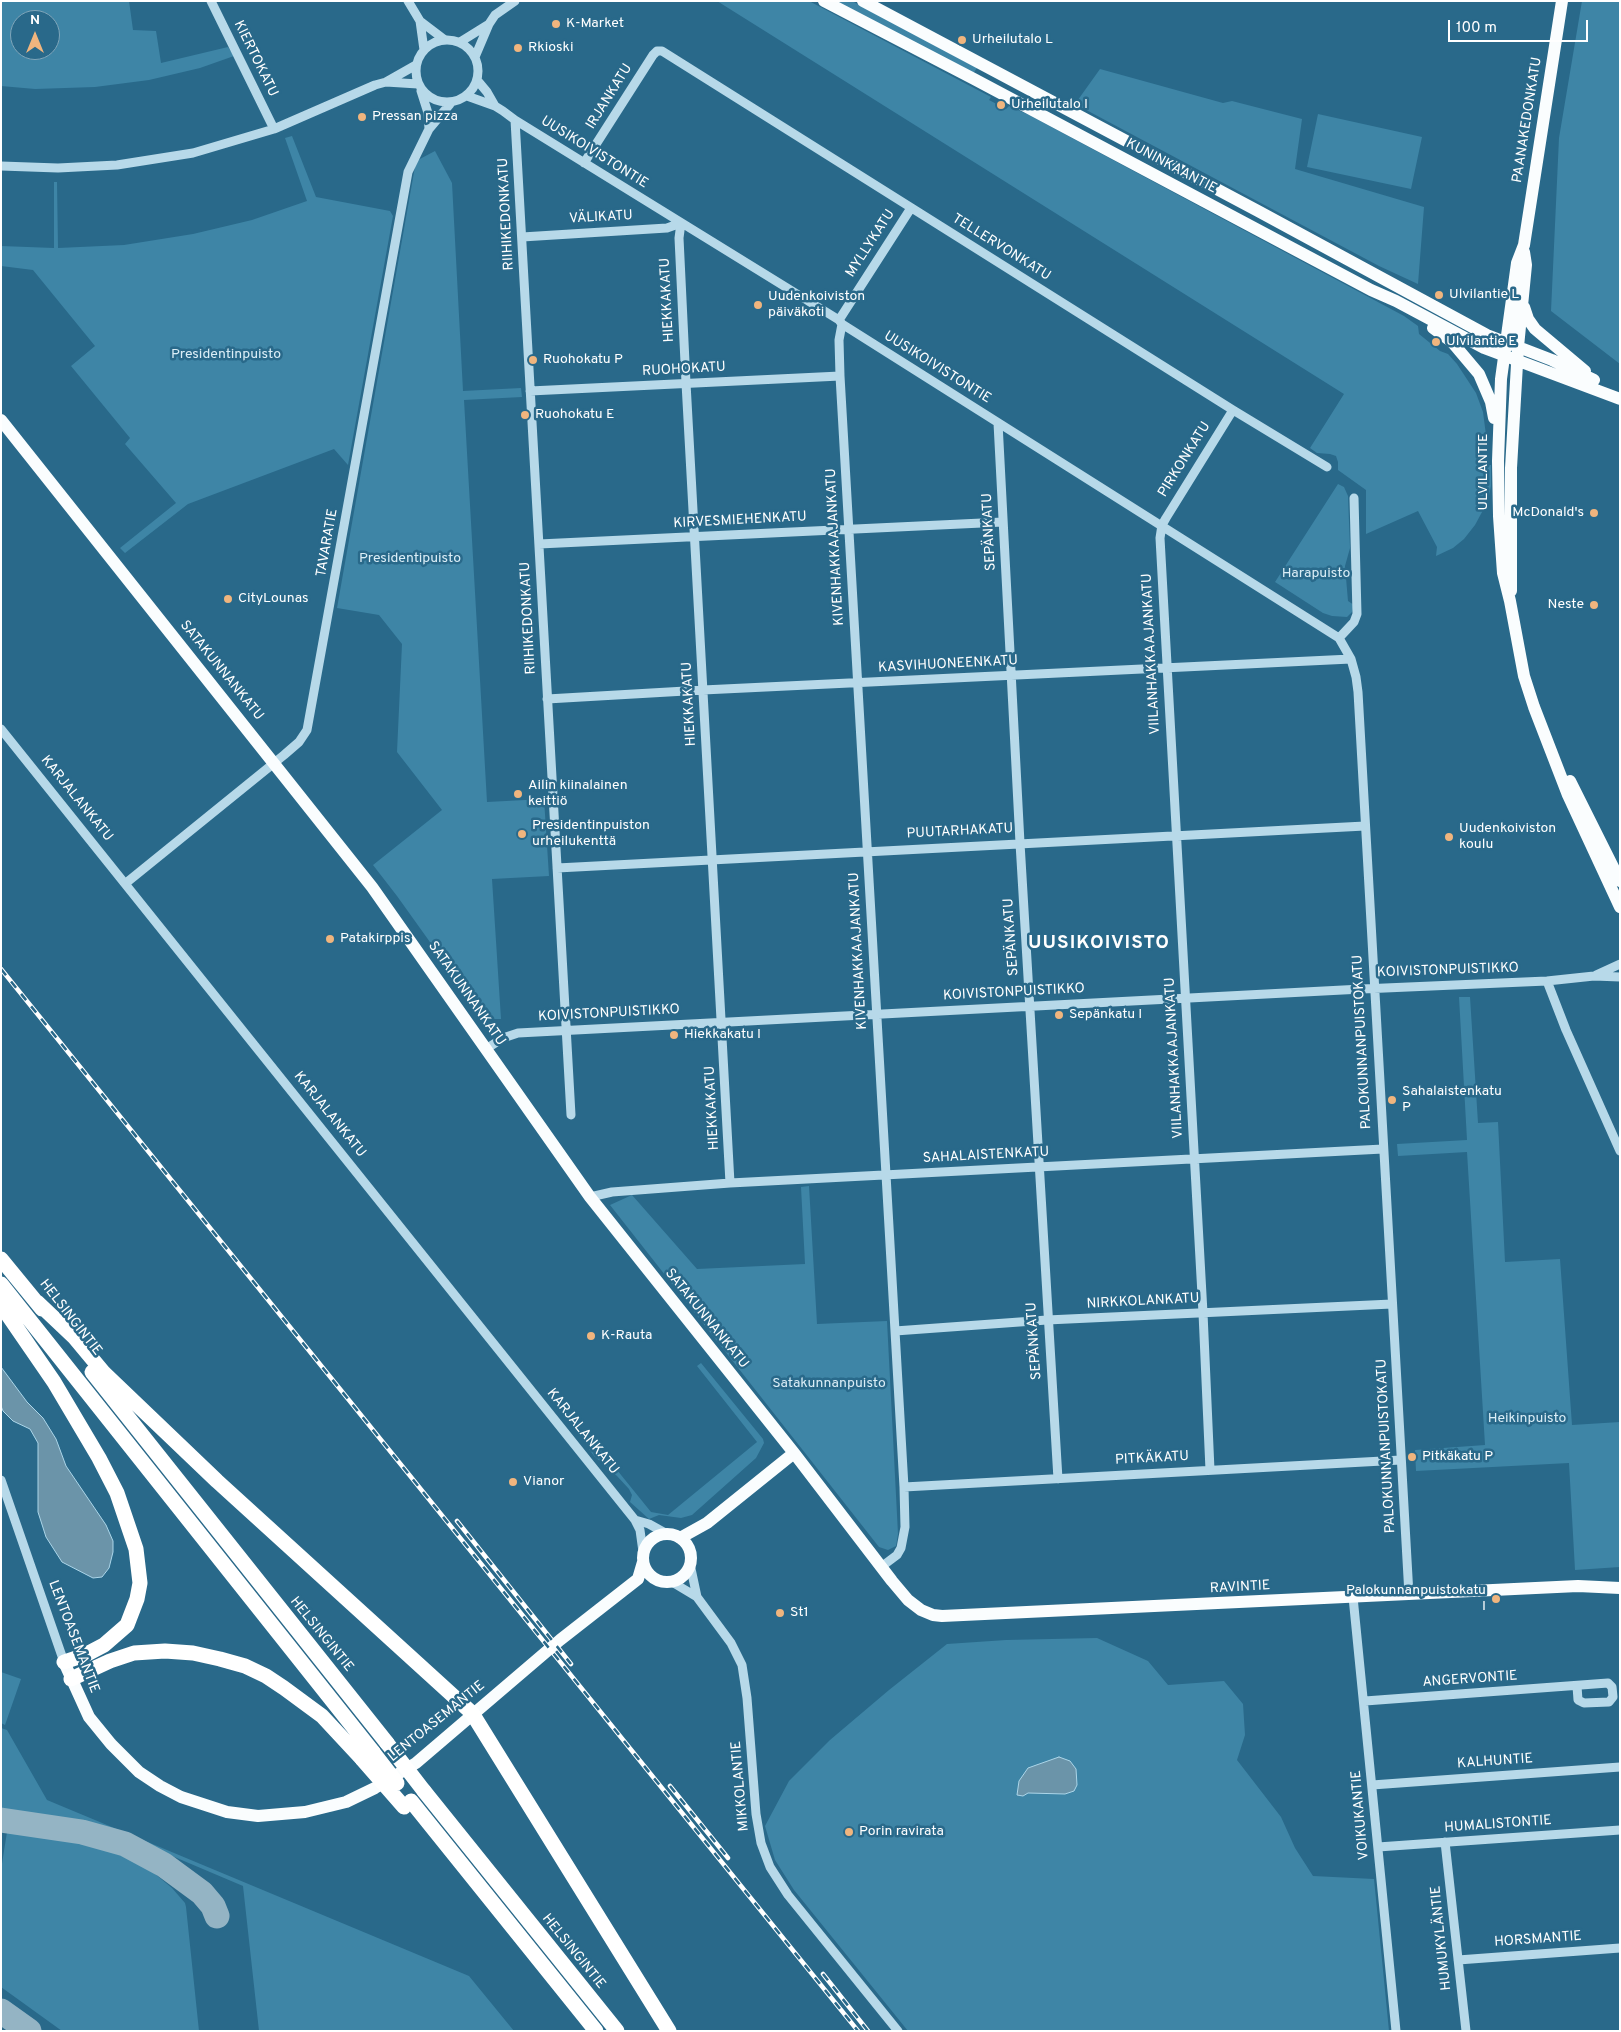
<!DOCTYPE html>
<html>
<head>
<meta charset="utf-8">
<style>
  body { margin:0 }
  #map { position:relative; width:1621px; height:2032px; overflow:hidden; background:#29698a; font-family:Overpass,sans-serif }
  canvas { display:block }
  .frame { position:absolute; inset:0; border:2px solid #fff; pointer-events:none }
  .north { position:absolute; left:10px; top:10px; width:50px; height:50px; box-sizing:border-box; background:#29698a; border:1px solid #7fa5b9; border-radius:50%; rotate:0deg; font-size:14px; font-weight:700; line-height:20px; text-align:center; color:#fff }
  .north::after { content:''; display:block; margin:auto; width:18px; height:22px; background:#f0b57e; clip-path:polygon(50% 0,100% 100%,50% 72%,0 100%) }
  .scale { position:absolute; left:1448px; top:20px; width:140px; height:22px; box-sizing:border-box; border:2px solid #fff; border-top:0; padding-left:6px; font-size:15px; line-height:18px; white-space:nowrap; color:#fff; -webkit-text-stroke:4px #29698a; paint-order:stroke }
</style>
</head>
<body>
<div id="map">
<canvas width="1621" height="2032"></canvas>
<div class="frame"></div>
<div class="north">N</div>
<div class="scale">100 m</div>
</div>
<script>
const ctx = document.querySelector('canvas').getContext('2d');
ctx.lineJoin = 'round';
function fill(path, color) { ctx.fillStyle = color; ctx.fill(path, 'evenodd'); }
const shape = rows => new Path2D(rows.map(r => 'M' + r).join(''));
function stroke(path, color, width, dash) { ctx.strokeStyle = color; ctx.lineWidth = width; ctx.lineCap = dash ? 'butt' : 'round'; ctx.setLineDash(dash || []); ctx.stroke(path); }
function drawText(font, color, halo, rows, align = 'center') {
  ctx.font = font + ' Overpass,sans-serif'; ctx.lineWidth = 5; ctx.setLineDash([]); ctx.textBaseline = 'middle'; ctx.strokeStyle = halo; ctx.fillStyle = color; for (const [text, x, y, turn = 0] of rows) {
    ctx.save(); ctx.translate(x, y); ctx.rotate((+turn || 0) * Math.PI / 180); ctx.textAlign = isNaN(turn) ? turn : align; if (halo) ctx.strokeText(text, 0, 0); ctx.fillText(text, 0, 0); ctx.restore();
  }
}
fill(shape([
  [1,1,129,1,133,30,156,31,161,63,228,47,234,56,200,68,149,80,95,87,35,89,1,86],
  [20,20,50,20,50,50,20,50],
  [717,1,809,1,991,97,989,100,1006,109,1009,106,1029,115,1404,316,1418,326,1419,334,1440,351,1448,354,1457,364,1476,393,1483,412,1486,435,1487,465,1491,465,1491,486,1488,501,1475,525,1464,539,1453,548,1436,556,1437,547,1418,511,1366,534,1366,490,1338,470,1338,462,1336,456,1330,454,1317,453,1310,448,1344,394],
  [831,1,852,1,977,68,972,75],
  [1582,1,1620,1,1620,364,1551,311,1559,138],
  [1100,69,1223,103,1232,101,1302,119,1295,169,1424,207,1418,284,1379,266,1075,104],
  [1318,114,1422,137,1411,189,1307,167],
  [292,136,316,197,390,211,393,216,348,465,334,449,188,504,125,553,120,548,176,503,125,444,130,438,71,366,95,346,33,270,1,266,1,246,54,248,54,182,57,182,58,248,124,245,193,234,252,220,307,201,285,138],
  [435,151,452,183,463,391,521,388,522,397,464,400,487,802,544,799,549,876,492,879,501,1019,492,1019,480,1012,397,896,373,865,442,810,397,752,402,644,379,615,337,608,416,161],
  [1338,484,1344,487,1348,496,1350,548,1345,566,1348,601,1354,605,1352,612,1347,617,1332,616,1323,613,1275,582],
  [1459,997,1470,997,1478,1123,1498,1122,1505,1262,1560,1259,1572,1425,1620,1422,1620,1567,1575,1570,1569,1463,1416,1471,1415,1450,1485,1445,1467,1152,1398,1156,1397,1144,1467,1140],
  [809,1186,817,1324,887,1321,898,1534,896,1546,888,1550,879,1547,610,1205,632,1195,697,1269,805,1264,801,1187],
  [701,1363,763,1439,764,1443,756,1458,692,1515,681,1518,659,1515,649,1519,630,1502,632,1495,629,1489,617,1476,594,1456,589,1449,596,1444,651,1512,668,1515,757,1442,697,1366],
  [1097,1638,1148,1661,1168,1685,1224,1681,1243,1704,1245,1735,1237,1760,1281,1817,1295,1848,1313,1876,1374,1879,1389,2031,908,2031,794,1890,775,1860,765,1826,789,1781,830,1740,889,1690,947,1644,1006,1640],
  [1,1672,21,1679,5,1725,1,1723],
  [1,1728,7,1730,47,1800,469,1976,514,2031,259,2031,243,1886,106,1828,83,1822,1,1810],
  [7,1832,79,1842,103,1848,143,1864,172,1888,185,1903,186,1907,199,2031,62,2031,1,1987,1,1870]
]), '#3e85a6');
const water = shape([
  [1,1367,27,1402,43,1418,56,1439,66,1466,106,1525,113,1541,113,1552,109,1568,102,1577,93,1578,62,1562,46,1537,38,1512,38,1443,30,1429,13,1421,3,1411,1,1406,1,1367],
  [1059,1757,1070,1761,1076,1769,1077,1785,1074,1791,1065,1794,1028,1793,1023,1796,1017,1795,1019,1781,1028,1768,1059,1757]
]);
fill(water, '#6b94a9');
stroke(water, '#acd6e9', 1);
stroke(shape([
  [1,1820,82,1832,125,1844,164,1865,202,1893,213,1906,217,1916],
  [1,2011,29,2031]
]), '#94b4c4', 25);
stroke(shape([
  [211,1,274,129],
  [408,1,420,21,445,40],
  [420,21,424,50],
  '416 71a31 31 0 1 1 62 0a31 31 0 1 1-62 0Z',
  [460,42,489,24],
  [475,57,489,24,495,15,515,1],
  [477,80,487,92,495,106],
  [386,82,416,65],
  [421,91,428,113,429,129],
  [467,96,495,106,503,111,515,120,839,320,842,324,1339,638],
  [515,120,571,1115],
  [584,163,653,55,657,51,662,51,1233,410,1327,467],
  [1,166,58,168,117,165,193,153,274,129,375,85,386,82,418,84],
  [522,237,667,228,681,223,679,238,686,383,730,1183],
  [839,320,911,208],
  [842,324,839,340,840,376,904,1487,905,1527,901,1548,897,1555,881,1567],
  [530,391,840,376],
  [998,423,1020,843,1058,1479],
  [1354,498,1357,614,1354,622,1339,638,1351,659,1356,677,1358,692,1409,1595],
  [539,544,1003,522],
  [547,699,703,690,1351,659],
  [1,729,635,1520,640,1530,643,1552],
  [557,868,1365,826],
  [126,883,284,755,299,742,307,730,408,172,429,129,450,104],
  [1596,975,1620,964],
  [1547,981,1566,1030,1620,1151],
  [486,1049,503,1038,518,1033,1362,989,1547,981,1594,976,1620,977],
  [590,1197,612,1192,730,1183,1383,1149],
  [895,1331,1047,1320,1392,1304],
  [1210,1470,1203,1313,1160,538,1162,525,1166,518,1233,410],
  [1,1480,64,1662],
  [904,1487,1401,1460],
  [635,1520,649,1524,667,1534],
  [690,1564,697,1597],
  [672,1582,697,1597,731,1643,742,1665,747,1698,756,1814,761,1843,770,1867,788,1895,898,2031],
  [1353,1597,1396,2031],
  [1365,1701,1608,1683,1612,1687,1613,1697,1609,1702,1584,1703,1578,1700,1577,1686],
  [1372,1785,1620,1767],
  [1445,1842,1466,2031],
  [1378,1847,1620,1830],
  [1458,1960,1620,1948]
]), '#b7d9e9', 9);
stroke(shape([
  [824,1,974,79,1371,290,1396,301,1484,348,1620,399],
  [863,1,1258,211,1487,335,1552,360,1594,380],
  [1562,1,1524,245,1517,263,1501,379,1498,461,1499,516,1503,573,1510,601,1524,676,1534,707,1568,795,1620,907],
  [1524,307,1528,319,1535,329,1585,371],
  [1433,328,1452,342,1479,374,1491,402,1494,418],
  [1,420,372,887,590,1197,794,1453,892,1581,908,1600,921,1610,933,1615,942,1616,1578,1586,1620,1588],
  [1511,591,1511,468,1518,347,1526,265,1524,252],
  [1570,781,1620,881],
  '643 1558a24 24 0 1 1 48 0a24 24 0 1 1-48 0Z',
  [680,1538,707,1523,794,1453],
  [64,1662,89,1717,111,1744,139,1772,160,1786,181,1797,227,1812,258,1816,305,1812,346,1802,375,1788,416,1763,560,1640,638,1579,643,1562]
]), '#fafdfe', 12);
stroke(shape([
  [1,1259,42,1309],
  [1,1284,373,1752],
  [37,1302,74,1337,104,1373,217,1481,472,1713,669,2031],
  [1,1305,54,1382,99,1458,117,1493,136,1549,140,1583,137,1599,127,1625,104,1645,85,1655,64,1662],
  [92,1372,387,1743],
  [71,1679,110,1661,134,1653,165,1651,193,1653,220,1659,245,1666,266,1676,284,1688,322,1716,362,1759],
  [424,1791,617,2031],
  [411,1801,596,2031]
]), '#fff', 15);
const rail = shape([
  [1,969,858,2031],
  [457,1521,571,1664],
  [670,1786,728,1858],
  [823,1974,868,2031]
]);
stroke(rail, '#fff', 4.5);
stroke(rail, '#29698a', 2.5, [8]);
stroke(shape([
  [387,1743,424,1791],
  [373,1752,397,1783],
  [362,1759,404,1807]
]), '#fff', 15);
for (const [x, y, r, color] of [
  [556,24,5,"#f0b57e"],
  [962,40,5,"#f0b57e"],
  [518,48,5,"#f0b57e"],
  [1001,105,5,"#f0b57e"],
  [362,117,5,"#f0b57e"],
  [1439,295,5,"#f0b57e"],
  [758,305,5,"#f0b57e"],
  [1436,342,5,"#f0b57e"],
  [533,360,5,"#f0b57e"],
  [525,415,5,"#f0b57e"],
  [1594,513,5,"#f0b57e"],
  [228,599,5,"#f0b57e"],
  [1594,605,5,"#f0b57e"],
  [518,794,5,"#f0b57e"],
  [522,834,5,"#f0b57e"],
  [1449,837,5,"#f0b57e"],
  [330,939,5,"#f0b57e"],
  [1059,1015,5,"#f0b57e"],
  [674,1035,5,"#f0b57e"],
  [1392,1100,5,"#f0b57e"],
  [591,1336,5,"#f0b57e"],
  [1412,1457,5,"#f0b57e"],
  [513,1482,5,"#f0b57e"],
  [1496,1599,5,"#f0b57e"],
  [780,1613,5,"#f0b57e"],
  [849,1832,5,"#f0b57e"]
]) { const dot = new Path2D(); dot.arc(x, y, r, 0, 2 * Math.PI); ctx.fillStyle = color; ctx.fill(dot); stroke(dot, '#29698a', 2); }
drawText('14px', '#fff', '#29698a', [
  ["K-Market",566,24],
  ["Urheilutalo L",972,40],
  ["Rkioski",528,48],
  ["Urheilutalo I",1011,105],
  ["Pressan pizza",372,117],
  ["Ulvilantie L",1449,295],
  ["Uudenkoiviston",768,297],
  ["päiväkoti",768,313],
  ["Ulvilantie E",1446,342],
  ["Ruohokatu P",543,360],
  ["Ruohokatu E",535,415],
  ["McDonald's",1584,513,"right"],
  ["CityLounas",238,599],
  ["Neste",1584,605,"right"],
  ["Ailin kiinalainen",528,786],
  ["keittiö",528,802],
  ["Presidentinpuiston",532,826],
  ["urheilukenttä",532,842],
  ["Uudenkoiviston",1459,829],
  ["koulu",1459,845],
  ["Patakirppis",340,939],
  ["Sepänkatu I",1069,1015],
  ["Hiekkakatu I",684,1035],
  ["Sahalaistenkatu",1402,1092],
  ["P",1402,1108],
  ["K-Rauta",601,1336],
  ["Pitkäkatu P",1422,1457],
  ["Vianor",523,1482],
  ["Palokunnanpuistokatu",1486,1591,"right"],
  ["I",1486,1607,"right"],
  ["St1",790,1613],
  ["Porin ravirata",859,1832]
], 'left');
drawText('14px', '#fff', '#29698a', [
  ["KIERTOKATU",255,59,64],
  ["IRJANKATU",610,97,-58],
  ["PAANAKEDONKATU",1528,120,-81],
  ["UUSIKOIVISTONTIE",594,153,32],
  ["KUNINKAANTIE",1171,167,28],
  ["RIIHIKEDONKATU",507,214,-93],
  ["VÄLIKATU",601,218,-3],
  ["MYLLYKATU",871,244,-57],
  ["TELLERVONKATU",1001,248,32],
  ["HIEKKAKATU",668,300,-93],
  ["UUSIKOIVISTONTIE",937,368,32],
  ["RUOHOKATU",684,370,-3],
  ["PIRKONKATU",1185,460,-58],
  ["ULVILANTIE",1484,472,-90],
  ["KIRVESMIEHENKATU",740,521,-3],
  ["SEPÄNKATU",990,532,-93],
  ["TAVARATIE",328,543,-80],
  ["KIVENHAKKAAJANKATU",836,547,-93],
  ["RIIHIKEDONKATU",529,618,-93],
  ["VIILANHAKKAAJANKATU",1152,654,-93],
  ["KASVIHUONEENKATU",948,665,-3],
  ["SATAKUNNANKATU",221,671,51],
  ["HIEKKAKATU",690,704,-93],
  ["KARJALANKATU",76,799,51],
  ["PUUTARHAKATU",960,832,-3],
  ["SEPÄNKATU",1012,937,-94],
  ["KIVENHAKKAAJANKATU",859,951,-93],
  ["KOIVISTONPUISTIKKO",1448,971,-2],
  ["KOIVISTONPUISTIKKO",1014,993,-3],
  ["SATAKUNNANKATU",466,994,55],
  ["KOIVISTONPUISTIKKO",609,1014,-3],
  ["PALOKUNNANPUISTOKATU",1363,1042,-93],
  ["VIILANHAKKAAJANKATU",1175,1058,-93],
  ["HIEKKAKATU",713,1108,-93],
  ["KARJALANKATU",329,1115,51],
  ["SAHALAISTENKATU",986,1156,-3],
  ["NIRKKOLANKATU",1143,1302,-3],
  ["HELSINGINTIE",70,1318,52],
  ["SATAKUNNANKATU",706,1319,51],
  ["SEPÄNKATU",1035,1341,-94],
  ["KARJALANKATU",582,1432,51],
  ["PALOKUNNANPUISTOKATU",1387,1446,-93],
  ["PITKÄKATU",1152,1459,-3],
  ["RAVINTIE",1240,1588,-3],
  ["HELSINGINTIE",321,1635,51],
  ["LENTOASEMANTIE",73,1637,69],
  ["ANGERVONTIE",1470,1680,-4],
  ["LENTOASEMANTIE",437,1722,-39],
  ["KALHUNTIE",1495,1762,-4],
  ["MIKKOLANTIE",741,1786,-95],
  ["VOIKUKANTIE",1361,1815,-95],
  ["HUMALISTONTIE",1498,1825,-4],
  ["HUMUKYLÄNTIE",1442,1938,-96],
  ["HORSMANTIE",1538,1940,-4],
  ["HELSINGINTIE",573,1952,51]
]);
drawText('14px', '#dbeef7', '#29698a', [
  ["Presidentinpuisto",226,355],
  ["Presidentipuisto",410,559],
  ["Harapuisto",1316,574],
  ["Satakunnanpuisto",829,1384],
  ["Heikinpuisto",1527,1419]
]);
ctx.letterSpacing = '1px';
drawText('bold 19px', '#fff', '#29698a', [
  ["UUSIKOIVISTO",1099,944]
]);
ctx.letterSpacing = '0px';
</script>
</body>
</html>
